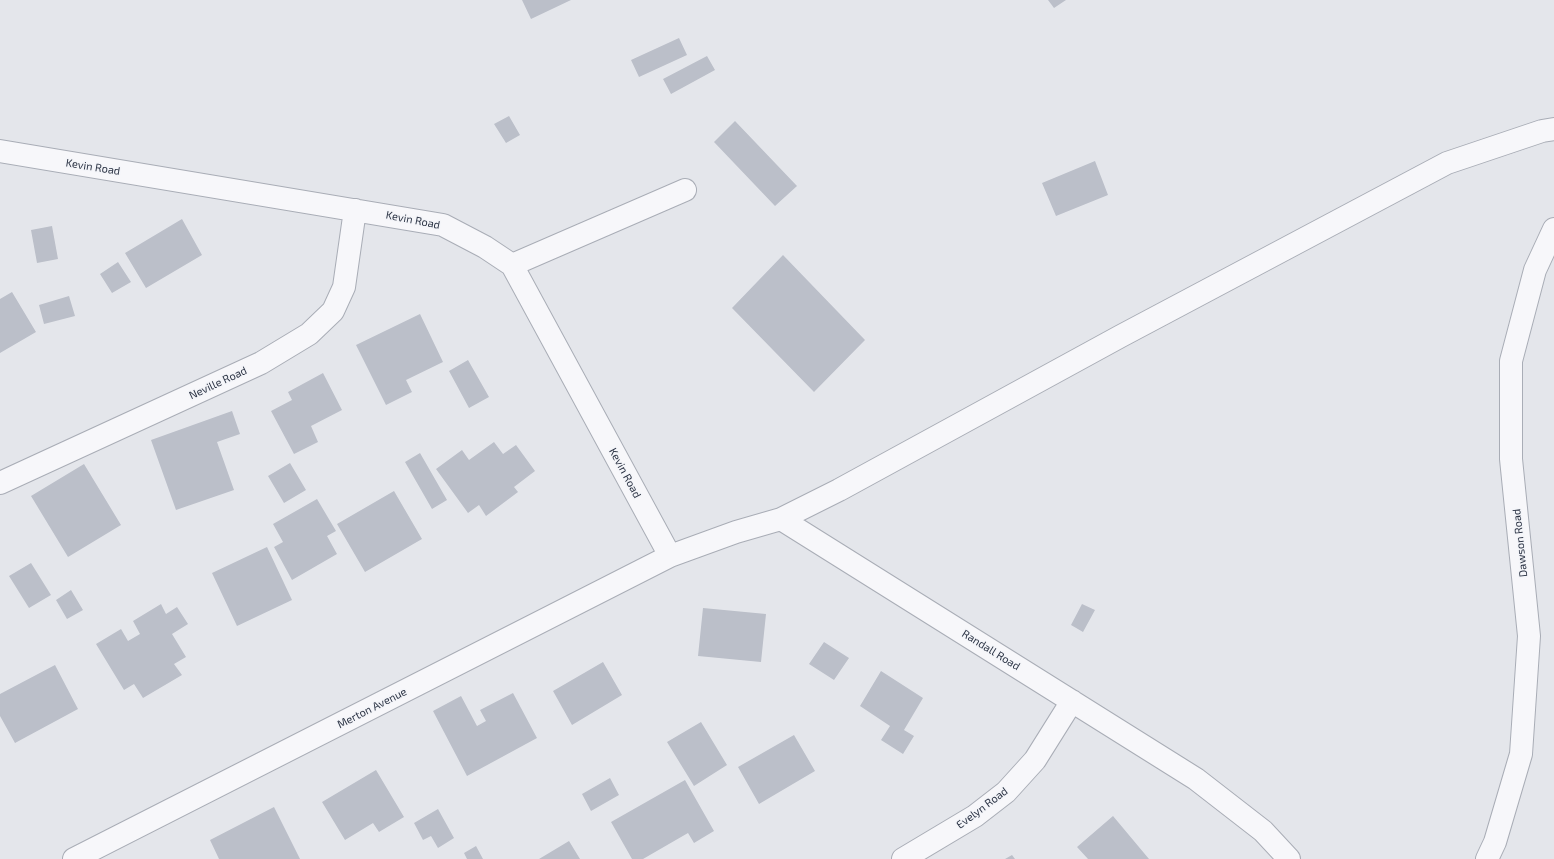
<!DOCTYPE html>
<html>
<head>
<meta charset="utf-8">
<style>
  body { margin:0 }
  canvas { display:block; background:#e4e6eb }
</style>
</head>
<body>
<canvas width="1554" height="859"></canvas>
<script>
const ctx = document.querySelector('canvas').getContext('2d');
ctx.lineJoin = 'round';
function fill(path, color) { ctx.fillStyle = color; ctx.fill(path, 'evenodd'); }
const shape = rows => new Path2D(rows.map(r => 'M' + r).join(''));
function stroke(path, color, width, dash) { ctx.strokeStyle = color; ctx.lineWidth = width; ctx.lineCap = dash ? 'butt' : 'round'; ctx.setLineDash(dash || []); ctx.stroke(path); }
function drawText(font, color, halo, rows, align = 'center') {
  ctx.font = font + ' "Exo 2",sans-serif'; ctx.lineWidth = 3; ctx.setLineDash([]); ctx.textBaseline = 'middle'; ctx.strokeStyle = halo; ctx.fillStyle = color; for (const [text, x, y, turn = 0] of rows) {
    ctx.save(); ctx.translate(x, y); ctx.rotate((+turn || 0) * Math.PI / 180); ctx.textAlign = isNaN(turn) ? turn : align; if (halo) ctx.strokeText(text, 0, 0); ctx.fillText(text, 0, 0); ctx.restore();
  }
}
fill(shape([
  [522,0,571,0,531,19],
  [1048,0,1066,0,1054,8],
  [679,38,687,55,639,77,631,60],
  [707,56,715,70,671,94,663,79],
  [509,116,520,135,506,143,494,124],
  [735,121,797,186,775,206,714,142],
  [1095,161,1108,195,1056,216,1042,183],
  [182,219,202,255,146,288,125,253],
  [52,226,58,259,37,263,31,230],
  [783,255,865,340,814,392,732,308],
  [118,262,131,282,112,293,100,274],
  [12,292,36,332,0,353,0,299],
  [69,296,75,316,44,324,39,305],
  [420,314,443,362,406,380,412,392,386,405,356,345],
  [468,360,489,397,469,408,449,371],
  [323,373,342,410,311,426,318,442,294,454,271,411,292,400,288,392],
  [232,411,240,434,217,442,234,490,176,510,151,440],
  [494,442,503,454,516,445,535,471,514,487,518,492,486,516,479,505,468,513,436,469,462,450,469,460],
  [420,453,447,500,432,509,405,462],
  [290,463,306,490,284,503,268,476],
  [84,464,121,525,68,557,31,496],
  [394,491,422,539,365,572,337,524],
  [317,499,336,531,327,536,337,554,292,580,274,547,283,542,273,524],
  [267,547,292,600,237,626,212,573],
  [31,563,51,595,29,608,9,576],
  [71,590,83,610,67,619,56,600],
  [161,604,166,614,177,607,188,624,172,634,186,657,174,664,182,675,143,698,134,684,124,690,96,644,121,629,128,641,140,634,133,621],
  [1082,604,1095,610,1083,632,1071,625],
  [703,608,766,614,761,662,698,656],
  [824,642,849,658,834,680,809,664],
  [603,662,622,695,572,725,553,691],
  [55,665,78,709,15,743,0,716,0,694],
  [881,671,923,698,904,730,914,736,903,754,881,740,890,726,860,706],
  [513,693,537,738,467,776,433,711,461,696,477,726,486,721,480,710],
  [701,722,727,765,694,786,667,742],
  [794,735,815,771,759,804,738,767],
  [376,770,404,817,379,832,373,823,345,840,322,802],
  [610,778,619,795,591,811,582,794],
  [685,780,714,831,694,843,688,833,643,859,632,859,611,822],
  [274,807,300,859,219,859,210,840],
  [438,809,454,838,438,848,431,836,423,840,414,823],
  [1113,816,1149,859,1088,859,1077,847],
  [569,841,580,859,539,859],
  [476,846,483,859,467,859,464,853],
  [1012,855,1015,859,1005,859]
]), '#bbbfc9');
const minor = shape([
  [0,151,443,225,485,247,512,265,670,556],
  [512,265,685,190],
  [0,483,261,363,309,334,333,311,344,287,355,210],
  [781,519,839,490,1121,336,1447,163,1542,131,1554,129],
  [74,859,670,556,736,532,781,519,1196,779,1263,831,1289,859],
  [903,859,975,816,1006,792,1035,760,1072,701],
  [1487,859,1495,842,1521,754,1529,636,1511,459,1511,361,1535,270,1554,229]
]);
stroke(minor, '#a9adb6', 24);
stroke(minor, '#f7f7fa', 22);
drawText('11px', '#2b3344', '#f4f5f9', [
  ["Kevin Road",93,167,9],
  ["Kevin Road",413,220,11],
  ["Neville Road",218,383,-25],
  ["Kevin Road",625,473,62],
  ["Dawson Road",1520,543,-96],
  ["Randall Road",991,650,32],
  ["Merton Avenue",372,708,-27],
  ["Evelyn Road",982,808,-37]
]);
</script>
</body>
</html>
